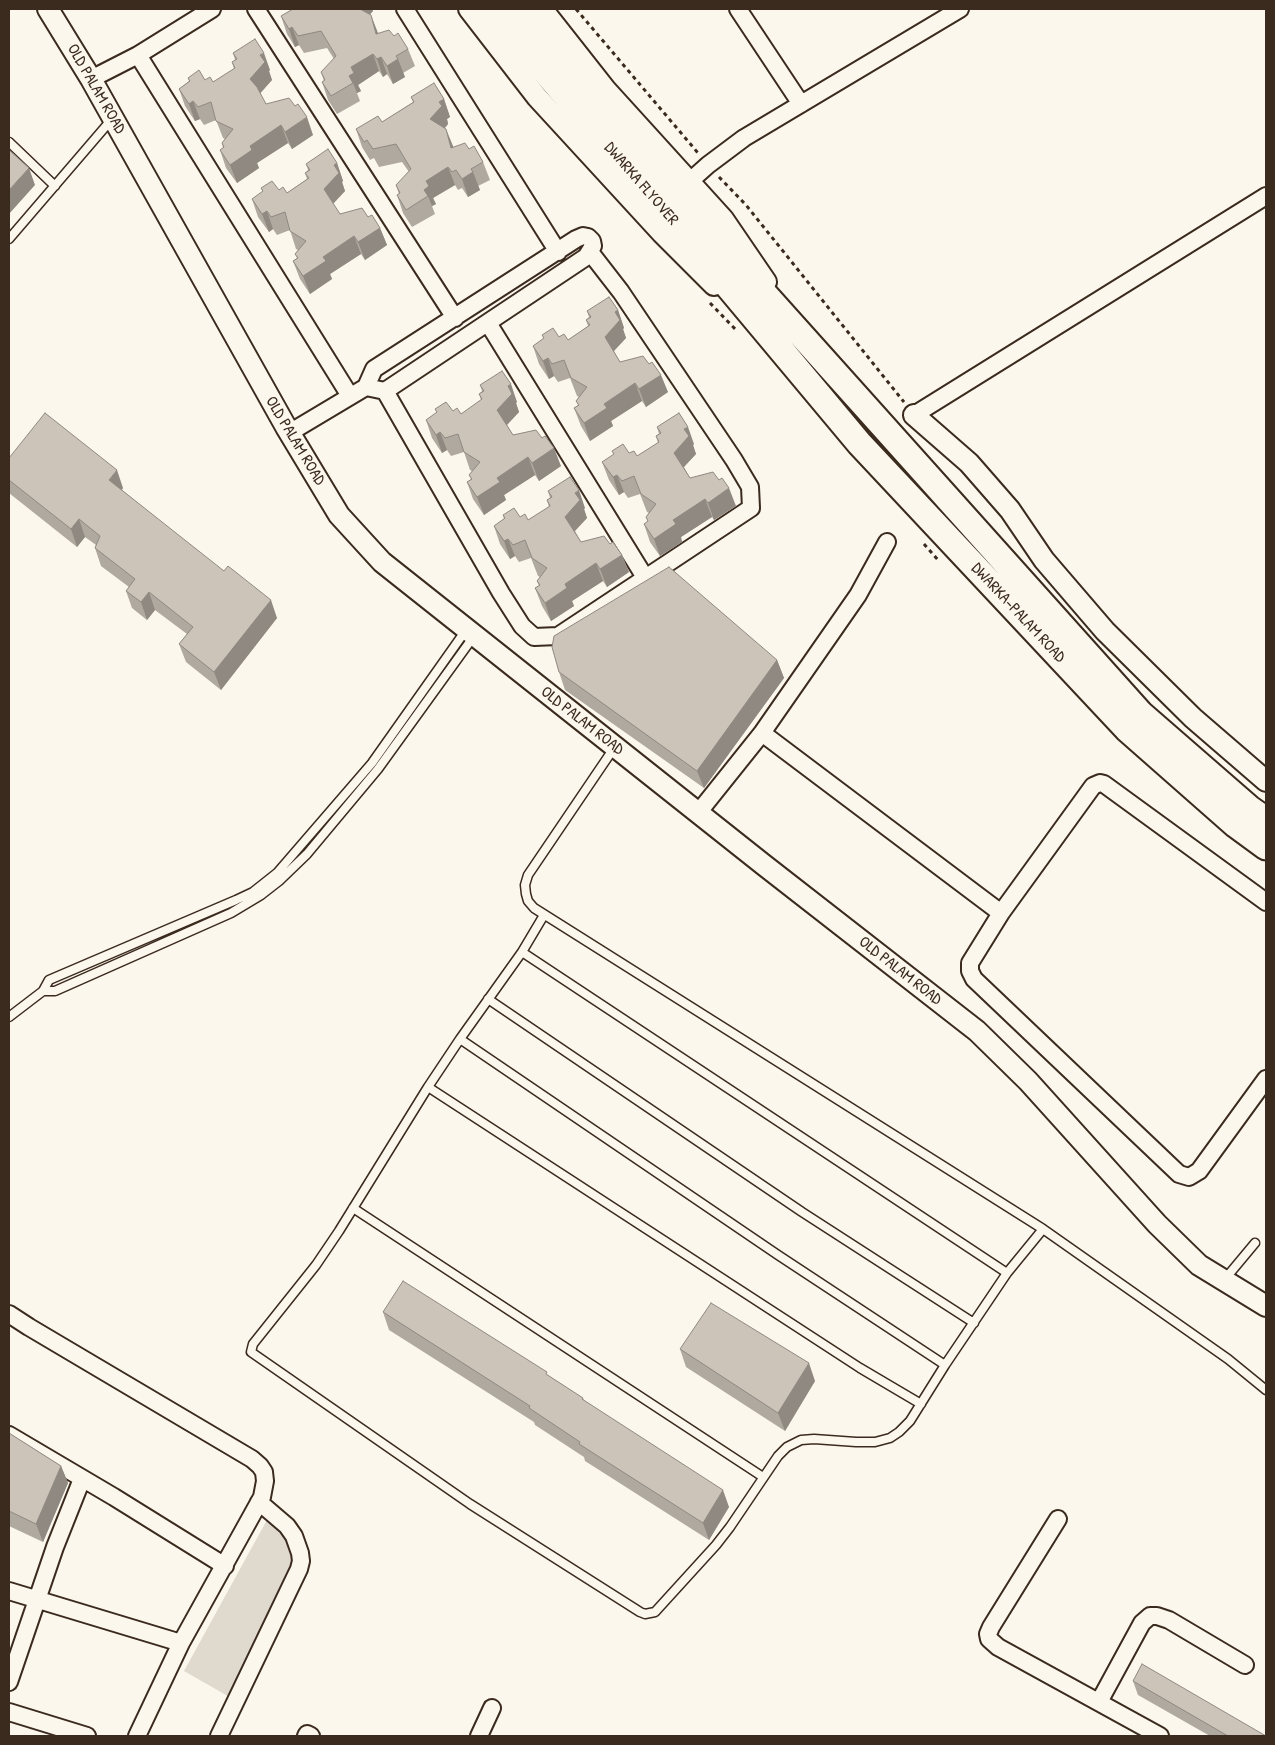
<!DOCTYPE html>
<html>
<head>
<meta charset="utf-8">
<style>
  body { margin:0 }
  #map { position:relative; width:1275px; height:1745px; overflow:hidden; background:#fbf7ec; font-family:"Patrick Hand",sans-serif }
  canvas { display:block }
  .frame { position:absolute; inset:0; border:10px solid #3b2a1e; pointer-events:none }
</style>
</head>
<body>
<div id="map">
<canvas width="1275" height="1745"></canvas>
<div class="frame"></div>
</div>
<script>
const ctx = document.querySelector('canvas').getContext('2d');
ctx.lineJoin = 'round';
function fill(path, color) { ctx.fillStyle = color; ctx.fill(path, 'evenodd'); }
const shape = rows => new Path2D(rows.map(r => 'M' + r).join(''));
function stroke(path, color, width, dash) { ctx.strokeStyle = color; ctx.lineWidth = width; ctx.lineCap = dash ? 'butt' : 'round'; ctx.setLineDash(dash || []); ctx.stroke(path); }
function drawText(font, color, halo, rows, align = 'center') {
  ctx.font = font + ' "Patrick Hand",sans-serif'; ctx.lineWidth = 4.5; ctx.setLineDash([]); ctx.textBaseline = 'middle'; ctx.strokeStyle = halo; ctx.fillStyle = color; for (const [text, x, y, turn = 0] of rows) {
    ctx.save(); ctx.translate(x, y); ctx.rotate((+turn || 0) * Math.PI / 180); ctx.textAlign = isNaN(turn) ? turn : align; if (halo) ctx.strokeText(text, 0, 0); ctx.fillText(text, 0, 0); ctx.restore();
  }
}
fill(shape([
  [268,1518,279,1527,291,1545,297,1563,233,1699,184,1671]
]), '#dfd9ce');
const service = shape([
  [9,142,55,186],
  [9,239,112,119],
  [544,915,522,952,460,1039,428,1087,860,1368,921,1404],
  [522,952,1007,1273],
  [43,991,55,991,231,913,261,895,279,881,307,854,378,769,474,636],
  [488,999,802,1212,974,1323],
  [9,1017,43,991,49,980,236,900,253,892,277,873,372,763,466,630],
  [460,1039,778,1255,945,1365],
  [428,1087,339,1231,316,1265,253,1344,251,1352,470,1504,640,1612,645,1614,655,1612,716,1545,730,1527,778,1456,787,1447,801,1440,814,1439,856,1442,875,1442,890,1438,899,1432,910,1421,945,1365,1007,1273,1043,1229,534,908,528,901,526,894,525,885,528,875,614,748],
  [353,1208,763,1477],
  [1043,1229,1228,1359,1266,1390],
  [1225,1279,1255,1243]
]);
const minor = shape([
  [212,9,138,55,350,396],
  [256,9,455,318],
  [405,9,558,252],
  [738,9,801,104],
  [91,79,138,55],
  [689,182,708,165,744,138,960,9],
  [488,323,646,579],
  [385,391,501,593,522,626,534,637,558,636,751,508,750,487,734,460,621,292,590,252],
  [914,415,1266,196],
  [289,433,366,387,374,369,576,239,583,236,588,237,592,241,593,246,586,257,385,391,366,387],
  [762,733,1001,913,1093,786,1100,783,1104,784,1266,902],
  [698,813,762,733,858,595,887,542],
  [1001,913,970,963,970,971,974,979,1179,1174,1189,1177,1199,1171,1266,1079],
  [9,1314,29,1327,252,1459,260,1466,264,1472,265,1481,262,1497,181,1643,137,1736],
  [9,1435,114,1497,225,1566],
  [1058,1519,991,1627,988,1634,989,1639,998,1647,1160,1736],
  [9,1591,181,1643],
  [9,1682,55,1547,82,1479],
  [1099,1702,1142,1623,1150,1616,1157,1616,1169,1620,1245,1665],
  [9,1712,87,1736],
  [219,1736,299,1569,301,1561,300,1553,294,1536,287,1526,259,1502],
  [306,1736,307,1734,311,1736],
  [479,1736,492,1708]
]);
const tertiary = shape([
  [48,9,91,79,286,427,339,515,382,562,764,865,977,1031,1028,1081,1157,1224,1199,1265,1266,1306],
  [469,9,537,97,662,233,714,285],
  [542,9,605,89,723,219,766,282],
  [914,415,969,463,1010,510,1044,560,1105,631,1193,718,1266,781]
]);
const primary = shape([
  [494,9,506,26,676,224,859,443,1127,729,1236,825,1266,847],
  [521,9,692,213,1141,714,1249,808,1266,820]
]);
stroke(service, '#3b2a1e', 11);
stroke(minor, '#3b2a1e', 20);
stroke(tertiary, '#3b2a1e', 24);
stroke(primary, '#3b2a1e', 29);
stroke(shape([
  [576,9,698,153],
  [719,177,746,205,904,402],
  [710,303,737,331],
  [924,544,938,560]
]), '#3b2a1e', 3, [4, 4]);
stroke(service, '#fbf7ec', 8);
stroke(minor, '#fbf7ec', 16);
stroke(tertiary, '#fbf7ec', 20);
stroke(primary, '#fbf7ec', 25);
fill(shape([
  [293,9,372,9,373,11,370,14,378,34,394,36,408,49,415,66,403,73,405,77,393,84,387,74,383,77,379,71,358,85,361,91,357,93,360,101,337,114,328,100,322,82,324,81,321,72,334,59,327,48,304,53,299,45,295,47,287,34,281,16],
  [233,53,270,70,269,71,272,80,260,93,266,104,313,135,292,149,288,143,257,163,259,168,237,183,226,168,220,150,223,148,222,143,225,139,223,138,216,120,204,125,200,119,195,121,185,106,179,89,189,81,188,78,213,82,234,69,232,62,235,60],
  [411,97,444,99,450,117,447,119,448,124,445,128,453,147,469,149,483,162,490,180,478,186,480,190,468,197,462,188,458,190,455,185,433,198,436,204,432,206,435,214,412,227,403,213,397,195,399,194,396,185,409,172,402,162,379,167,374,158,370,160,362,147,356,129,382,122,413,102],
  [337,163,343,181,342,182,345,191,333,204,340,214,368,217,380,228,387,245,365,260,361,254,330,274,332,279,310,294,300,279,293,261,297,258,295,254,298,250,296,249,290,230,277,235,273,229,269,232,258,217,252,199,263,192,261,188,279,190,287,193,307,179,305,173,308,170,306,164],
  [618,310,624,328,623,329,626,338,614,351,620,362,668,392,646,407,642,401,611,421,613,426,590,441,581,426,574,408,578,405,576,401,579,397,577,396,570,378,558,382,554,376,549,379,539,364,533,346,544,339,542,335,559,337,568,340,588,326,586,320,589,317,587,311],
  [480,385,517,402,516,403,519,412,507,425,513,435,561,466,539,481,535,475,504,495,506,500,484,515,473,499,467,482,471,479,469,475,472,471,470,470,464,452,451,456,447,450,442,453,432,438,426,420,437,413,435,409,453,411,461,414,481,400,479,394,482,391],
  [657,427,694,444,693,445,696,454,684,467,690,478,736,506,714,520,712,517,681,537,682,542,660,556,650,542,644,524,648,522,646,517,649,513,647,512,640,494,628,498,624,492,619,495,609,480,602,462,614,455,612,451,629,453,637,456,658,443,656,436,659,434],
  [9,480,123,488,122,490,277,618,221,690,186,662,179,644,187,634,155,610,147,620,132,608,126,591,129,587,101,566,95,548,96,545,85,537,77,547,9,493],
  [548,491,585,508,584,509,587,518,575,531,581,542,610,544,622,555,629,572,607,587,603,581,572,601,574,606,551,621,542,606,535,588,539,586,537,581,540,577,538,576,531,558,519,562,515,556,510,559,500,544,494,526,504,519,503,515,520,517,528,520,549,507,547,500,550,498],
  [777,660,784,678,704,788,565,690,559,672],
  [383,1312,549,1376,583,1398,584,1400,729,1507,709,1540,585,1461,584,1457,535,1425,534,1422,389,1330],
  [680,1349,815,1381,785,1431,686,1367],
  [9,1433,61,1466,68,1483,43,1542,9,1526],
  [1133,1681,1266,1736,1210,1736,1138,1695]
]), '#afa99f');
fill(shape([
  [356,9,372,9,373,11,362,23],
  [371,15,378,33,383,52,376,34],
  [292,27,299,45,295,47,289,29],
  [264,53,270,70,269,71,272,80,257,97,250,79,260,55],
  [373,54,379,71,358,85,361,91,357,93,353,83,349,76,351,67],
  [381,57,387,74,383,77,377,59],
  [398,59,405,77,393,84,387,66],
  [444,99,450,117,447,119,448,124,437,137,430,119,439,102],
  [193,101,200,119,195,121,189,104],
  [307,117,313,135,292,149,285,132],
  [281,125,288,143,257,163,259,168,237,183,230,165,250,146],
  [446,129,453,146,457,165,451,148],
  [337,163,343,181,342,182,345,191,330,207,324,189,334,165],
  [448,167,455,185,433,198,436,204,432,206,428,196,424,190,426,181],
  [29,168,35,185,9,214,9,190],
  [473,172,480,190,468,197,462,179],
  [267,211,273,229,269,232,262,214],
  [380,228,387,245,365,260,358,242],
  [354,236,361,254,330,274,332,279,310,294,303,276,323,257],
  [618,310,624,328,623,329,626,338,611,354,605,337,615,312],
  [548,358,554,376,549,379,543,361],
  [661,375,668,392,646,407,639,389],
  [635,383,642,401,611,421,613,426,590,441,584,423,604,404],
  [511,384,517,402,516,403,519,412,504,428,497,410,508,386],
  [688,427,694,444,693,445,696,454,681,470,674,453,684,429],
  [440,432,447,450,442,453,436,435],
  [554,448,561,466,539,481,532,463],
  [528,457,535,475,504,495,506,500,484,515,477,497,497,478],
  [117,470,123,488,116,498,109,480],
  [617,475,624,492,619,495,613,477],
  [729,488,736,506,714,520,708,503],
  [579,490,585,508,584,509,587,518,572,534,565,517,575,493],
  [705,499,712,517,681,537,682,542,660,556,654,539,673,520],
  [79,519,85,537,77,547,71,529],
  [508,539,515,556,510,559,504,541],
  [622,555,629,572,607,587,600,569],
  [596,563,603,581,572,601,574,606,551,621,545,603,565,584],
  [149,592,155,610,147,620,141,602],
  [271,600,277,618,221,690,214,672],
  [777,660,784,678,704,788,697,771],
  [809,1363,815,1381,785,1431,778,1413],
  [61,1466,68,1483,43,1542,36,1524],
  [723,1490,729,1507,709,1540,703,1523]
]), '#8f8982');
const building = shape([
  [293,9,360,9,371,15,376,34,389,30,394,36,398,33,408,49,396,56,398,59,387,66,381,57,377,59,373,54,351,67,354,73,349,76,353,83,331,96,322,82,325,80,321,72,336,56,321,31,298,36,292,27,289,29,281,16,293,9],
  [255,39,264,53,260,55,265,62,250,79,257,87,266,104,289,98,295,106,298,104,307,117,285,132,281,125,250,146,252,150,230,165,220,150,224,147,222,143,233,129,216,121,211,102,198,107,193,101,189,104,179,89,190,81,188,78,199,70,205,80,210,77,213,82,235,68,232,62,237,59,233,53,255,39],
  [434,83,444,99,439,102,442,106,430,119,446,129,451,148,465,143,469,149,474,146,483,162,471,169,473,172,462,179,456,170,452,172,448,167,426,181,429,186,424,190,428,196,406,210,397,195,400,193,396,185,411,169,396,144,373,149,367,140,364,142,356,129,378,116,382,122,414,102,411,97,434,83],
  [328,149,337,163,334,165,339,173,324,189,340,214,362,208,368,217,372,215,380,228,358,242,354,236,323,257,326,261,303,276,293,261,298,258,295,254,306,241,290,231,285,212,271,217,267,211,262,214,252,199,263,191,261,188,272,181,279,190,283,187,287,193,309,178,305,173,310,170,306,164,328,149],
  [9,150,29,168,9,190,9,150],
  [609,297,618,310,615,312,620,320,605,337,620,362,643,356,649,364,652,362,661,375,639,389,635,383,604,404,607,408,584,423,574,408,579,405,576,401,587,387,571,378,564,360,552,364,548,358,543,361,533,346,544,338,542,335,553,328,559,337,564,334,568,340,590,325,586,320,591,317,587,311,609,297],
  [502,371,511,384,508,386,512,394,497,410,513,435,536,430,542,438,545,436,554,448,532,463,528,457,497,478,500,482,477,497,467,482,472,479,469,475,480,462,464,452,458,434,445,438,440,432,436,435,426,420,437,412,435,409,446,402,453,411,457,408,461,414,482,399,479,394,484,391,480,385,502,371],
  [45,413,117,470,109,480,224,571,228,566,271,600,214,672,179,644,193,627,149,592,141,602,126,591,135,579,95,548,100,536,79,519,71,529,9,480,9,458,45,413],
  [679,413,688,427,684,429,689,436,674,453,690,478,713,472,719,480,722,478,729,488,708,503,705,499,673,520,676,524,654,539,644,524,648,521,646,517,656,504,641,494,634,476,622,481,617,475,613,477,602,462,614,454,612,451,623,444,629,453,634,451,637,456,659,442,656,436,661,433,657,427,679,413],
  [570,477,579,490,575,493,580,500,565,517,581,542,604,536,610,544,613,542,622,555,600,569,596,563,565,584,567,588,545,603,535,588,540,585,537,581,547,568,532,558,525,540,513,545,508,539,504,541,494,526,505,518,503,515,514,508,520,517,525,514,528,520,550,506,547,500,552,497,548,491,570,477],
  [669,567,777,660,697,771,559,672,552,647,554,636,669,567],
  [403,1281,547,1372,546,1374,583,1398,582,1399,723,1490,703,1523,579,1444,580,1442,529,1408,530,1406,383,1312,403,1281],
  [711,1303,809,1363,778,1413,680,1349,711,1303],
  [9,1433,61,1466,36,1524,9,1511,9,1433],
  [1142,1664,1266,1736,1228,1736,1133,1681,1142,1664]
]);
fill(building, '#ccc4b9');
stroke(building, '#8f8982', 1);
drawText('16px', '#3b2a1e', '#fbf7ec', [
  ["OLD PALAM ROAD",96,89,60],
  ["DWARKA FLYOVER",641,184,49],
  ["OLD PALAM ROAD",295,441,59],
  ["DWARKA-PALAM ROAD",1018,613,47],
  ["OLD PALAM ROAD",582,721,38],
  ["OLD PALAM ROAD",900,971,38]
]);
</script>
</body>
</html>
